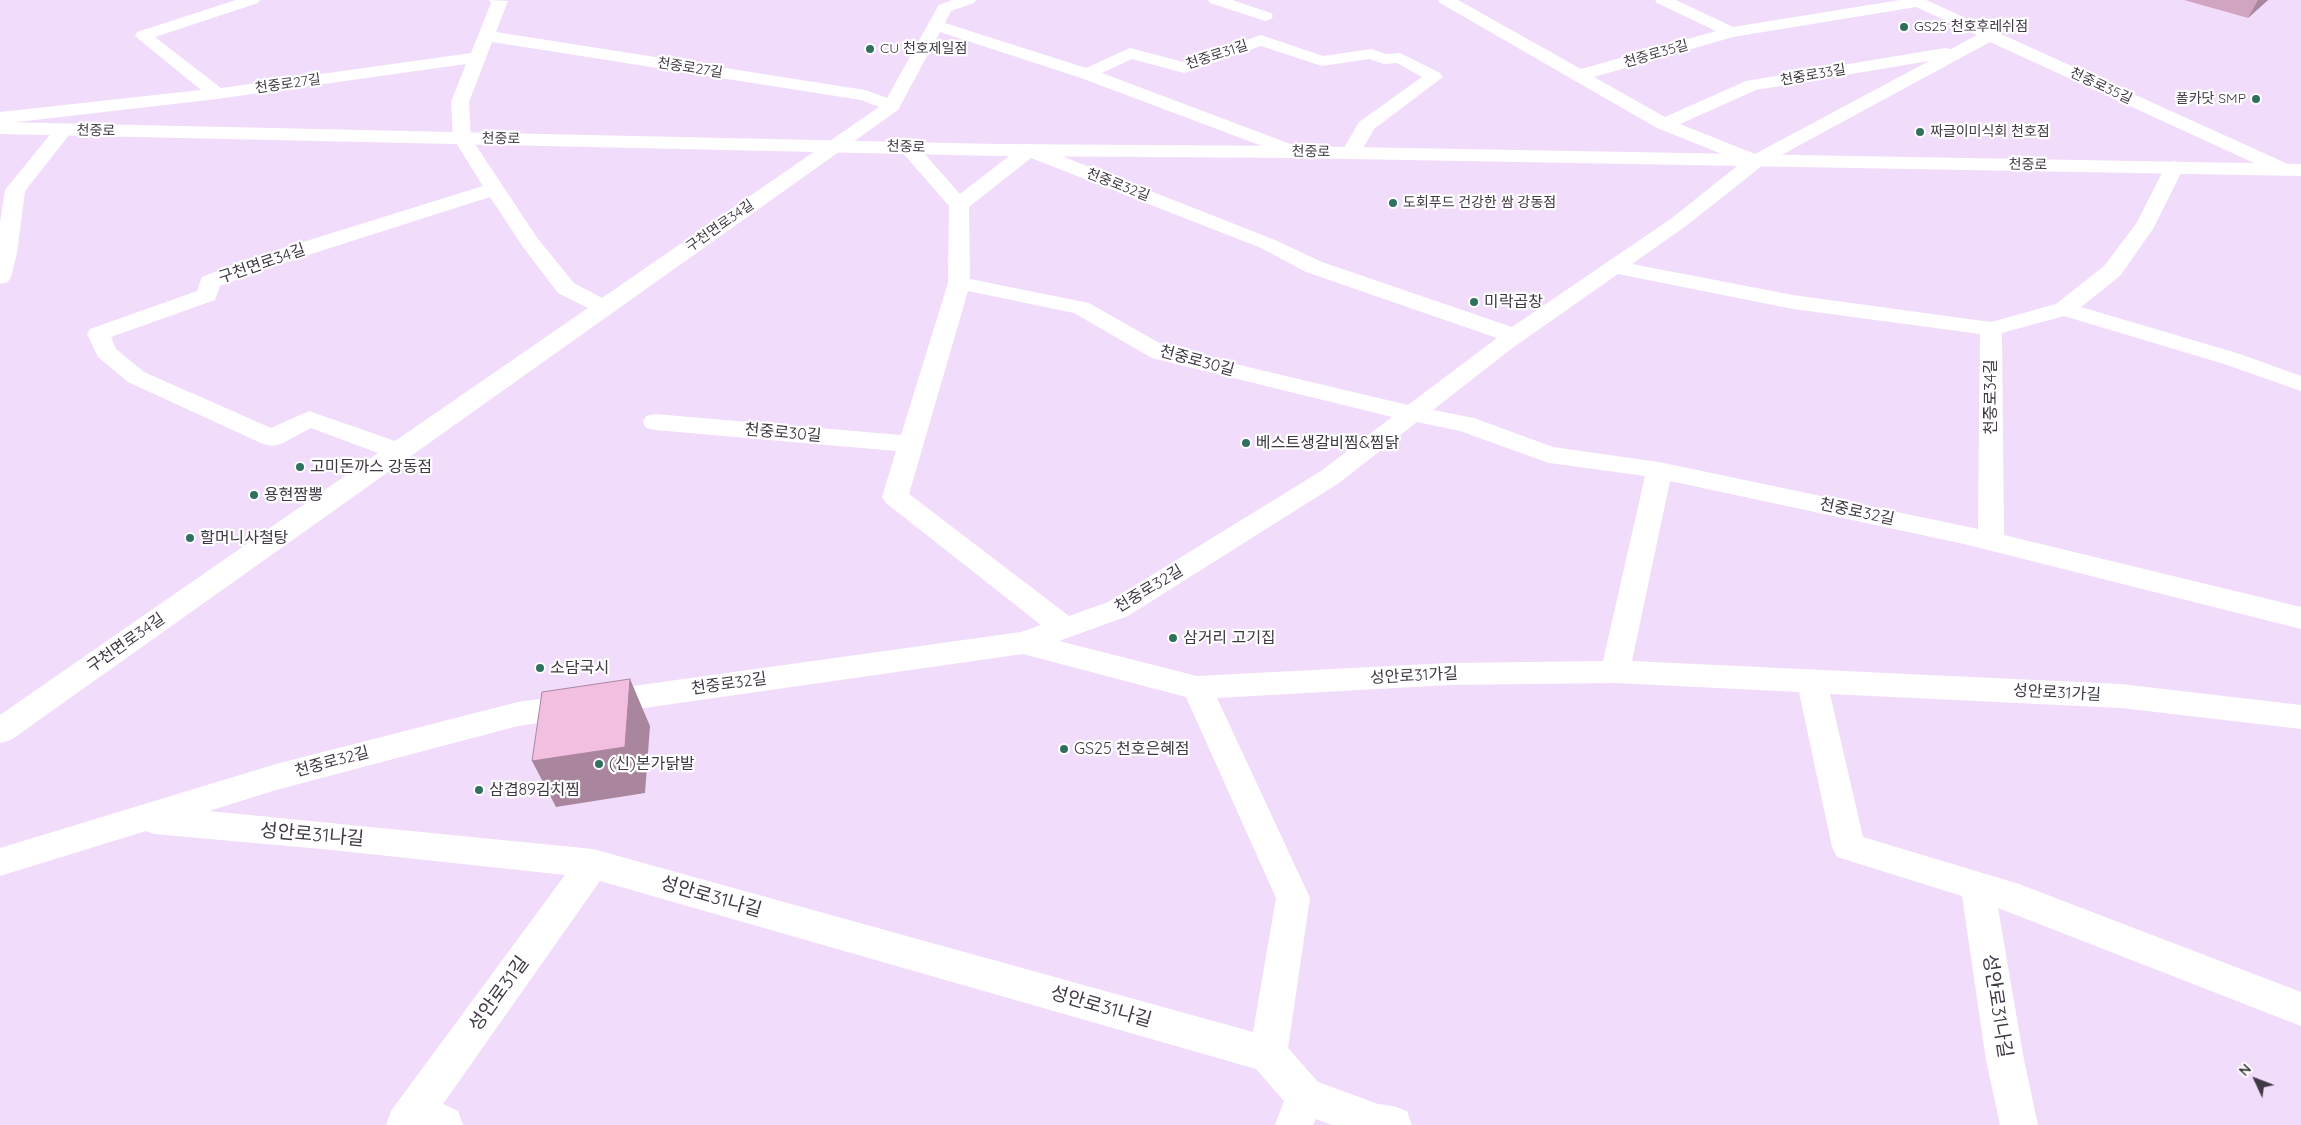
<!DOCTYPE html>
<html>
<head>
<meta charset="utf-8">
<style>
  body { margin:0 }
  #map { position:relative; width:2301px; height:1125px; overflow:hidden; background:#f2dcfb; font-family:Quicksand,sans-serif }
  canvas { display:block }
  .north { position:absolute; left:2231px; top:1055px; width:50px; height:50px; -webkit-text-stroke:4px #fff; paint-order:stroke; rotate:313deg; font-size:14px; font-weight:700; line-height:20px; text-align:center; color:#403844 }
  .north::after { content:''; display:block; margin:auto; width:18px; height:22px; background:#403844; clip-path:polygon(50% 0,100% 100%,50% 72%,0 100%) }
</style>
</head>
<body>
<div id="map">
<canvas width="2301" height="1125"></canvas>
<div class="north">N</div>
</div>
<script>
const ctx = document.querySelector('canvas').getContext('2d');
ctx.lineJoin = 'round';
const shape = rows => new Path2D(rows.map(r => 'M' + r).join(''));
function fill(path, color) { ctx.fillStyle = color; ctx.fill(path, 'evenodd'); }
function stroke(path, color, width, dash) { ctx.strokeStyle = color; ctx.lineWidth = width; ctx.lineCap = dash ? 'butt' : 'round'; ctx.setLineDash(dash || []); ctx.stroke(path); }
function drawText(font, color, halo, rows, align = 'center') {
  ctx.font = font + ' Quicksand,"Noto Sans KR",sans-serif'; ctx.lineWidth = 4.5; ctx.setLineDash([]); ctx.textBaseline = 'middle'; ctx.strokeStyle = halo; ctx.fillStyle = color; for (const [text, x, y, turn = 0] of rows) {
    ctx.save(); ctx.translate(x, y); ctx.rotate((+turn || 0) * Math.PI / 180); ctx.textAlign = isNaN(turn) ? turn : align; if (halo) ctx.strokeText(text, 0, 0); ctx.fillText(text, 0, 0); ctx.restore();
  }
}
fill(shape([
  [236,0,260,0,258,3,155,37,221,88,471,53,491,3,489,0,508,1,496,32,865,90,887,98,937,8,939,5,952,0,976,0,974,3,951,11,945,23,1086,68,1130,48,1183,62,1261,35,1323,56,1371,49,1386,54,1400,53,1440,73,1443,77,1374,129,1358,157,1351,159,1344,157,1341,153,1359,122,1422,77,1397,63,1384,64,1369,59,1322,66,1261,46,1184,73,1132,59,1102,73,1301,148,1304,152,1301,156,1294,158,1081,78,940,32,898,110,11,740,0,743,0,715,378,453,311,428,281,444,272,446,263,444,128,382,98,357,87,334,90,329,197,291,202,277,242,261,483,186,453,138,451,102,466,64,217,99,0,124,0,112,201,90,135,36,137,32,236,0],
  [492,42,861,100,879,107,602,298,574,283,538,239,471,138,469,102,492,42],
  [490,197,523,247,558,293,588,308,395,441,309,411,271,428,144,372,116,349,111,337,215,300,220,286,258,271,490,197],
  [1208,0,1232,0,1271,13,1273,16,1271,19,1265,21,1210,3,1208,0],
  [1438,0,1458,0,1581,69,1716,31,1657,3,1655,0,1676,0,1733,27,1900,0,1926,0,2290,165,2293,169,2290,173,2283,175,2276,173,1990,42,1763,165,1686,226,1632,264,1793,295,1991,322,2056,304,2104,266,2136,224,2167,163,2174,161,2181,163,2184,167,2153,229,2120,276,2081,307,2240,354,2301,376,2301,391,2224,364,2064,316,2002,333,2004,535,2301,607,2301,629,1964,544,1670,481,1632,661,2121,684,2301,705,2301,729,2121,708,1830,694,1863,837,2019,884,2301,992,2301,1026,1998,908,2024,1060,2038,1125,2000,1125,1986,1060,1962,896,1837,857,1832,847,1799,692,1615,683,1449,685,1217,698,1310,898,1288,1048,1318,1082,1378,1104,1393,1106,1407,1111,1412,1125,1332,1125,1316,1119,1313,1125,1275,1125,1284,1101,1256,1069,600,881,443,1104,458,1111,463,1125,386,1125,391,1111,565,875,332,850,154,834,146,831,0,876,0,848,276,764,518,702,1021,632,1041,625,886,503,882,497,896,451,655,430,646,428,643,422,646,416,655,414,901,435,948,283,949,206,901,151,898,147,901,143,908,141,915,143,960,194,1022,146,1029,144,1036,146,1275,240,1322,262,1512,327,1672,218,1742,162,1657,128,1440,3,1438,0],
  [1916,7,1977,35,1951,49,1945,48,1746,81,1665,117,1594,77,1733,37,1916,7],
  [1929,61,1755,154,1680,124,1756,90,1929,61],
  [1031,158,1261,248,1306,272,1497,338,1408,405,1168,348,1089,303,970,279,969,207,1031,158],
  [1618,274,1793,309,1980,334,1978,529,1659,462,1553,447,1474,418,1433,410,1511,349,1618,274],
  [968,291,1074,313,1152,358,1392,417,1321,471,1108,602,1069,616,909,494,968,291],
  [1417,422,1460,431,1549,463,1645,476,1603,661,1449,663,1197,676,1059,641,1128,616,1339,483,1417,422],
  [1023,654,1186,697,1276,898,1253,1032,593,849,209,811,276,790,518,726,1023,654],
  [64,124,71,126,73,130,25,191,17,253,11,277,8,282,0,284,0,223,5,190,57,126,64,124]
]), '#fff');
fill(shape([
  [0,122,997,144,1294,146,2301,164,2301,176,1294,158,997,156,0,134,0,122]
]), '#fff');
fill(shape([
  [2184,0,2268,0,2248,18]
]), '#d1a4c2');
fill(shape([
  [2258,0,2268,0,2248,18],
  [630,679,650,726,645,793,556,807,532,761]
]), '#aa869e');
const building = shape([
  [630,679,625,747,532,761,542,692,630,679]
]);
fill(building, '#f3bfe1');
stroke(building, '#aa869e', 1);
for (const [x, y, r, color] of [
  [1904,27,5,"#30705e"],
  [870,49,5,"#30705e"],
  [2256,99,5,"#30705e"],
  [1920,132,5,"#30705e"],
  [1393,203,5,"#30705e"],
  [1474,302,5,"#30705e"],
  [1246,443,5,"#30705e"],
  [300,467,5,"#30705e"],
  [254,495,5,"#30705e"],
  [190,538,5,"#30705e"],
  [1173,638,5,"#30705e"],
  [540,668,5,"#30705e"],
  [1064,749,5,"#30705e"],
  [599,764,5,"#30705e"],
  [479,790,5,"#30705e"]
]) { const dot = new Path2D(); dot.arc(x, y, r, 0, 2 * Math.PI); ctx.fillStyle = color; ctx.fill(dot); stroke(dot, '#fff', 2); }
drawText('14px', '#403844', '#fff', [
  ["GS25 천호후레쉬점",1914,27],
  ["CU 천호제일점",880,49],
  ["폴카닷 SMP",2246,99,"right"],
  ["짜글이미식회 천호점",1930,132],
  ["도회푸드 건강한 쌈 강동점",1403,203]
], 'left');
drawText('14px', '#403844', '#fff', [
  ["천중로35길",1656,54,-16],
  ["천중로31길",1217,55,-18],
  ["천중로27길",690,68,9],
  ["천중로33길",1813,75,-10],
  ["천중로27길",288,84,-8],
  ["천중로35길",2101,86,25],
  ["천중로",96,131,1],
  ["천중로",501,139,1],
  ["천중로",906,147,2],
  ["천중로",1311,152,1],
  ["천중로",2028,165,1],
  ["천중로32길",1118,185,21],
  ["구천면로34길",720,226,-35]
]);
drawText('16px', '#403844', '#fff', [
  ["구천면로34길",262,264,-19],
  ["천중로30길",1197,361,15],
  ["천중로34길",1991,397,-90],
  ["천중로30길",783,433,5],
  ["천중로32길",1857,512,12],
  ["천중로32길",1149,589,-31],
  ["구천면로34길",126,643,-35],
  ["성안로31가길",1414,676,-3],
  ["천중로32길",729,684,-8],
  ["성안로31가길",2057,693,3],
  ["천중로32길",332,762,-15]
]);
drawText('16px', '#403844', '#fff', [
  ["미락곱창",1484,302],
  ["베스트생갈비찜&찜닭",1256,443],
  ["고미돈까스 강동점",310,467],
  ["용현짬뽕",264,495],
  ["할머니사철탕",200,538],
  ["삼거리 고기집",1183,638],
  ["소담국시",550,668],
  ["GS25 천호은혜점",1074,749],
  ["(신)본가닭발",609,764],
  ["삼겹89김치찜",489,790]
], 'left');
drawText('19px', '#403844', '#fff', [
  ["성안로31나길",312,835,5],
  ["성안로31나길",711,897,16],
  ["성안로31길",499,994,-54],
  ["성안로31나길",1997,1006,81],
  ["성안로31나길",1101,1007,16]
]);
</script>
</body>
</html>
